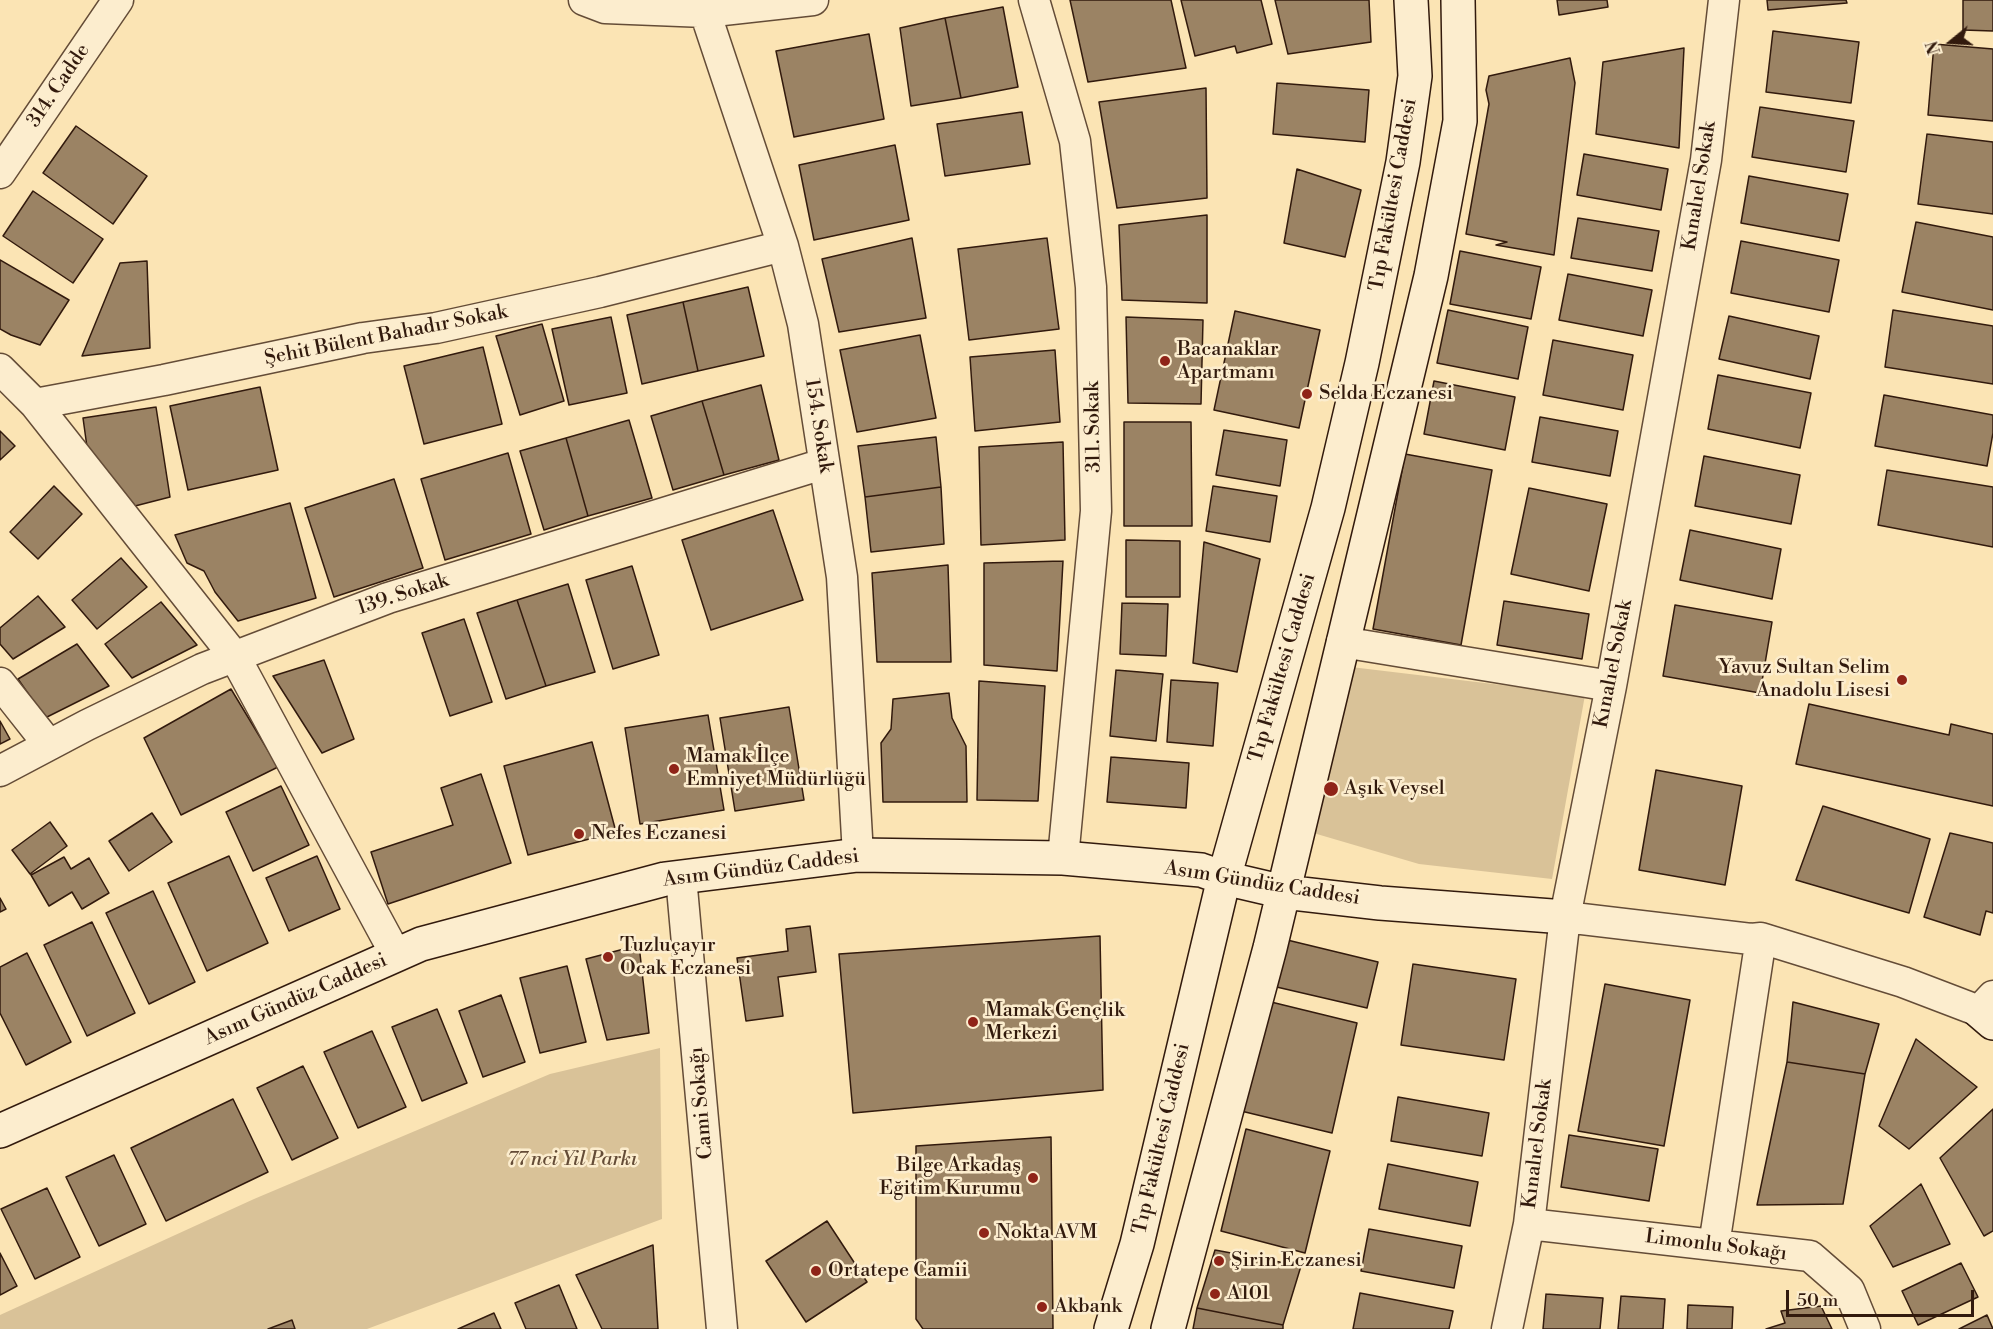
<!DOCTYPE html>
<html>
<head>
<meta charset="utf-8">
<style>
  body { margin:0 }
  #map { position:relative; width:1993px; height:1329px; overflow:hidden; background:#fbe4b4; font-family:"Libre Bodoni",serif }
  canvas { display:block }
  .north { position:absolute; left:1921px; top:12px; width:60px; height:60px; -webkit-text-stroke:4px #fcedce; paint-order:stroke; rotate:252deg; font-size:16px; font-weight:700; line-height:24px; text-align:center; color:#321a0d }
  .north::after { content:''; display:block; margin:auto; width:21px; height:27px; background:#321a0d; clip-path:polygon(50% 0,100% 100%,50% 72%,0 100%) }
  .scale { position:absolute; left:1786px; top:1290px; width:188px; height:27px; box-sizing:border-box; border:3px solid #321a0d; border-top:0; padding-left:8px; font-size:18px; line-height:21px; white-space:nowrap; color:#321a0d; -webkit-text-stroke:4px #fcedce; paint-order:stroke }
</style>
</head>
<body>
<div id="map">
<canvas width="1993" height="1329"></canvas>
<div class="north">N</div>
<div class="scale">50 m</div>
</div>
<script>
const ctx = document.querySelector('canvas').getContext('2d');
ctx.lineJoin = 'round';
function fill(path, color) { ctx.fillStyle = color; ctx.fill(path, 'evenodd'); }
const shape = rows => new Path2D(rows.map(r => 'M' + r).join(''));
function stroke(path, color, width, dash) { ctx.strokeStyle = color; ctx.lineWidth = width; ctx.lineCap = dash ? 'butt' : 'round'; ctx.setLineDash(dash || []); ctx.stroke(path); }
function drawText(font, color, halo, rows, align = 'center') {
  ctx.font = font + ' "Libre Bodoni",serif'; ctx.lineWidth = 5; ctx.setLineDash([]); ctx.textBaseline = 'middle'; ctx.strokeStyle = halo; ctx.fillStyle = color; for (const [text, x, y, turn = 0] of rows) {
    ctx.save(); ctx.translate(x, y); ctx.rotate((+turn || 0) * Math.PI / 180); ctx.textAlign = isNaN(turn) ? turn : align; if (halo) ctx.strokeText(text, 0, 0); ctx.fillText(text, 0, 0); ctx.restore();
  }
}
fill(shape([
  [1351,667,1585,695,1552,879,1419,864,1310,832],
  [660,1048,662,1219,367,1329,0,1329,0,1315,254,1199,550,1074]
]), '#d9c298');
const building = shape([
  [1070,0,1171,0,1186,68,1088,82,1070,0],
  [1181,0,1261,0,1272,44,1237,53,1235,46,1195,56,1181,0],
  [1275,0,1369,0,1371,42,1288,54,1275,0],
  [1557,0,1607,0,1608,7,1559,15,1557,0],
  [1767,0,1846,0,1847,3,1768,10,1767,0],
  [1963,0,1993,0,1993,31,1963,30,1963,0],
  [1003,7,1018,87,961,98,945,18,1003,7],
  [945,18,961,98,911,106,900,28,945,18],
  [1773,31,1859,42,1851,103,1766,92,1773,31],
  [869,34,884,119,794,137,776,51,869,34],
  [1934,44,1993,49,1993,121,1928,115,1934,44],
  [1684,48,1679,148,1596,134,1603,62,1684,48],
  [1570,58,1575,83,1554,255,1496,245,1507,242,1466,234,1489,104,1486,90,1489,76,1570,58],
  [1277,83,1369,90,1365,142,1273,134,1277,83],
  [1206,88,1207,198,1117,208,1099,102,1206,88],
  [1760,107,1854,121,1846,172,1752,157,1760,107],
  [1022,112,1030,164,945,176,937,124,1022,112],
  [76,126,147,176,113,224,43,173,76,126],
  [1927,134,1993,142,1993,214,1918,204,1927,134],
  [895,145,909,220,814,240,799,165,895,145],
  [1584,154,1668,169,1661,210,1577,195,1584,154],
  [1297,169,1361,190,1345,257,1284,243,1297,169],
  [1749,176,1848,194,1839,241,1741,223,1749,176],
  [33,191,103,239,73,283,3,236,33,191],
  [1207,215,1207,303,1122,300,1119,225,1207,215],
  [1578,218,1659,231,1652,271,1571,258,1578,218],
  [1916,222,1993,237,1993,310,1902,292,1916,222],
  [912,238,926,318,839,332,822,259,912,238],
  [1047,238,1059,329,969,340,958,249,1047,238],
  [1741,241,1839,260,1829,312,1731,293,1741,241],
  [1460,251,1541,267,1531,319,1450,304,1460,251],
  [0,260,69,300,40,345,11,335,0,329,0,260],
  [147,261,150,348,82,356,120,263,147,261],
  [1568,274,1652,290,1643,336,1559,320,1568,274],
  [748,287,764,356,698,371,683,302,748,287],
  [683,302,698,371,642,384,627,315,683,302],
  [1448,310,1528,327,1518,379,1437,363,1448,310],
  [1893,310,1993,326,1993,384,1885,367,1893,310],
  [1235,311,1320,330,1299,428,1214,410,1235,311],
  [1729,316,1819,336,1810,379,1719,359,1729,316],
  [611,317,627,393,569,405,552,329,611,317],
  [1126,317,1203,320,1201,404,1128,403,1126,317],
  [542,324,564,401,520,415,496,336,542,324],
  [920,335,936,418,857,432,840,350,920,335],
  [1553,340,1633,355,1623,410,1543,395,1553,340],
  [483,347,502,424,424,444,404,366,483,347],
  [1055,350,1060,422,975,431,970,357,1055,350],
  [1718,375,1811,393,1800,448,1708,429,1718,375],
  [1434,381,1515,397,1505,450,1424,434,1434,381],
  [761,385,779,460,724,475,702,401,761,385],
  [260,387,278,470,188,490,170,406,260,387],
  [1884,395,1993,415,1993,433,1987,466,1875,446,1884,395],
  [702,401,724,475,673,490,651,416,702,401],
  [156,407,170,497,135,506,87,447,83,418,156,407],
  [1540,417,1618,431,1610,476,1532,462,1540,417],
  [629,420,652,498,588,516,566,438,629,420],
  [1124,422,1191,422,1192,526,1124,526,1124,422],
  [1224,430,1287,440,1280,486,1216,475,1224,430],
  [0,431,15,446,0,460,0,431],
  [936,437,941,487,865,497,858,446,936,437],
  [566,438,588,516,544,530,520,451,566,438],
  [1063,442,1065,540,981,545,979,447,1063,442],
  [508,453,531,534,445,560,421,479,508,453],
  [1405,454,1492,470,1461,645,1373,629,1405,454],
  [1704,456,1800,475,1791,524,1695,506,1704,456],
  [1887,470,1993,487,1993,547,1878,525,1887,470],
  [394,479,423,568,334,597,305,508,394,479],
  [54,486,82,514,38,559,10,532,54,486],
  [1213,486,1277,496,1270,542,1206,531,1213,486],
  [941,487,944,544,871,552,865,497,941,487],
  [1529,488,1607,504,1589,591,1511,574,1529,488],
  [290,503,316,598,238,621,215,592,204,571,187,563,175,535,290,503],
  [773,510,803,600,711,630,682,540,773,510],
  [1690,530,1781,549,1772,599,1680,580,1690,530],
  [1126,540,1180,541,1180,597,1126,597,1126,540],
  [1204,542,1260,559,1237,672,1193,663,1204,542],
  [121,558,147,587,97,629,72,600,121,558],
  [1063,561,1057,671,984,665,984,563,1063,561],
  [948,565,951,662,877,662,872,573,948,565],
  [632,566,659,655,613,669,586,580,632,566],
  [568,584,595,672,546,686,517,600,568,584],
  [38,596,65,627,13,659,0,644,0,628,38,596],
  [517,600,546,686,506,699,477,613,517,600],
  [1504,601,1589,614,1582,659,1497,645,1504,601],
  [161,602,197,645,132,678,105,644,161,602],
  [1122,603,1168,604,1166,656,1120,654,1122,603],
  [1675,605,1772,622,1760,693,1663,676,1675,605],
  [464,619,492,702,450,716,422,633,464,619],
  [77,644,109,686,45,718,18,679,77,644],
  [324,660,354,739,322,753,273,676,324,660],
  [1116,670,1163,674,1156,741,1110,736,1116,670],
  [1171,680,1218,683,1213,746,1167,742,1171,680],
  [979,681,1045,686,1038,801,977,800,979,681],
  [231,689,278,767,181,815,144,738,231,689],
  [949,693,952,718,966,746,967,802,883,802,881,743,891,729,893,699,949,693],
  [1809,704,1949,735,1951,724,1993,734,1993,806,1796,764,1809,704],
  [789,707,804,800,735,811,720,718,789,707],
  [708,715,724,810,640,824,625,728,708,715],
  [0,721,10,739,0,744,0,721],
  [592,742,616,832,528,855,504,766,592,742],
  [1111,757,1189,763,1186,808,1107,802,1111,757],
  [1656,770,1742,786,1725,885,1639,870,1656,770],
  [481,774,511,863,388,904,371,852,453,825,441,788,481,774],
  [281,786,309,845,253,871,226,812,281,786],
  [1823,806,1930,839,1909,913,1796,880,1823,806],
  [152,813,172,842,129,871,109,841,152,813],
  [50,822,67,846,30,874,12,850,50,822],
  [1950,833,1993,843,1993,913,1986,911,1980,935,1924,917,1950,833],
  [229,856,268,943,207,971,168,883,229,856],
  [317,856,340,909,289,931,266,878,317,856],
  [64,857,71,869,89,858,109,893,82,909,72,892,49,906,31,875,64,857],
  [153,891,195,982,149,1004,106,913,153,891],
  [0,898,6,909,0,912,0,898],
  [92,922,135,1013,87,1036,44,945,92,922],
  [810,926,816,972,778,977,783,1016,746,1021,737,958,788,951,786,929,810,926],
  [1100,936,1103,1090,853,1113,839,954,1100,936],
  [1279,938,1378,962,1367,1008,1268,985,1279,938],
  [639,945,649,1033,607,1040,586,959,639,945],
  [27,953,71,1042,26,1065,0,1013,0,967,27,953],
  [1413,964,1516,979,1504,1060,1401,1045,1413,964],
  [567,966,586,1042,540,1053,520,978,567,966],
  [1605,984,1690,1000,1664,1146,1578,1131,1605,984],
  [501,995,525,1062,483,1077,459,1011,501,995],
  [1267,1001,1357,1023,1332,1133,1241,1111,1267,1001],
  [1793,1002,1879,1024,1865,1074,1787,1062,1793,1002],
  [437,1009,467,1083,422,1101,392,1027,437,1009],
  [372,1031,406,1107,358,1128,324,1052,372,1031],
  [1916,1039,1977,1087,1909,1149,1879,1126,1916,1039],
  [1787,1062,1865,1074,1843,1204,1757,1205,1787,1062],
  [303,1066,338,1138,292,1160,257,1088,303,1066],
  [1398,1097,1489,1113,1482,1156,1391,1141,1398,1097],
  [233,1099,268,1172,166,1221,131,1148,233,1099],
  [1993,1109,1993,1231,1984,1236,1940,1158,1993,1109],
  [1246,1129,1330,1151,1305,1253,1221,1231,1246,1129],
  [1569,1135,1658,1149,1649,1201,1561,1187,1569,1135],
  [1051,1137,1053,1329,923,1329,916,1319,916,1146,1051,1137],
  [114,1155,146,1224,99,1246,66,1177,114,1155],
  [1388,1164,1478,1182,1470,1226,1379,1209,1388,1164],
  [1921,1184,1950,1244,1893,1267,1870,1226,1921,1184],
  [47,1188,80,1257,35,1279,1,1209,47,1188],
  [827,1221,867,1282,806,1322,766,1261,827,1221],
  [1369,1229,1462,1246,1454,1288,1361,1271,1369,1229],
  [653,1245,658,1329,602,1329,576,1275,653,1245],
  [1215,1250,1301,1266,1283,1325,1197,1308,1215,1250],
  [0,1253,17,1286,0,1295,0,1253],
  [1961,1263,1978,1297,1918,1325,1902,1291,1961,1263],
  [559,1285,577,1329,526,1329,515,1303,559,1285],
  [1360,1293,1453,1311,1449,1329,1353,1329,1360,1293],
  [1546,1294,1603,1298,1600,1329,1543,1329,1546,1294],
  [1621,1296,1665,1299,1663,1329,1618,1329,1621,1296],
  [1688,1305,1733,1307,1732,1329,1687,1329,1688,1305],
  [1821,1306,1832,1329,1766,1329,1785,1323,1781,1311,1821,1306],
  [1197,1308,1283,1325,1283,1329,1193,1329,1197,1308],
  [494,1313,501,1329,458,1329,494,1313],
  [1987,1315,1993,1329,1959,1329,1987,1315],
  [292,1320,295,1329,268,1329,292,1320]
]);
fill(building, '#9b8364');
stroke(building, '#321a0d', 1.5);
const street = shape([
  [584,0,605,8,705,12,813,0],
  [1034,0,1075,141,1091,287,1096,511,1063,858],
  [705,12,783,246,803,324,842,577,858,855],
  [0,173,118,0],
  [0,369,35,404,164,380,363,338,436,328,600,292,783,246],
  [35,404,235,657,396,955],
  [1342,642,1611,686],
  [0,683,49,745],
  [0,771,87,725,202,669,388,598,823,464],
  [681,877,722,1329],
  [1565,917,1751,939,1761,938,1903,982,1979,1011,1993,996],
  [1529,1224,1810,1256,1849,1290,1865,1329],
  [1714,1245,1761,938],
  [1507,1329,1529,1224,1565,917,1611,686,1706,160,1724,0]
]);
const secondary = shape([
  [1979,1011,1993,1023],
  [0,1131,421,944,665,879,858,855,1063,858,1201,870,1224,878,1284,892,1380,903,1565,917],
  [1111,1329,1137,1244,1224,878,1328,508,1362,363,1403,162,1415,76,1411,0],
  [1168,1329,1270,948,1431,276,1460,121,1458,0]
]);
stroke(street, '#644c37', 33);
stroke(secondary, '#321a0d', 36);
stroke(street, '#fcedce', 30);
stroke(secondary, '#fcedce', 33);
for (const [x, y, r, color] of [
  [1165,361,6,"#8f2418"],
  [1307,394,6,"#8f2418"],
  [1902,680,6,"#8f2418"],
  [674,769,6,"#8f2418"],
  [1331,789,8,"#8f2418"],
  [579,834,6,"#8f2418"],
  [608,957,6,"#8f2418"],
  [973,1022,6,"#8f2418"],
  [1033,1178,6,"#8f2418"],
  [984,1233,6,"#8f2418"],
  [1219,1261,6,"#8f2418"],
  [816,1271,6,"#8f2418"],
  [1215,1294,6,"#8f2418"],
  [1042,1307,6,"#8f2418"]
]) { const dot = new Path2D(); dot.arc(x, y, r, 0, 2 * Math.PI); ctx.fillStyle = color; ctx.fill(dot); stroke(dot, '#fcedce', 2); }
drawText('20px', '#321a0d', '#fcedce', [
  ["314. Cadde",59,86,-56],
  ["Kınalıel Sokak",1700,186,-81],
  ["Tıp Fakültesi Caddesi",1394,195,-80],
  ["Şehit Bülent Bahadır Sokak",386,336,-11],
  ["154. Sokak",818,426,81],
  ["311. Sokak",1094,427,-91],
  ["139. Sokak",403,595,-18],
  ["Kınalıel Sokak",1614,664,-79],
  ["Tıp Fakültesi Caddesi",1283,668,-74],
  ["Asım Gündüz Caddesi",761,869,-7],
  ["Asım Gündüz Caddesi",1262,884,9],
  ["Asım Gündüz Caddesi",296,1000,-24],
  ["Cami Sokağı",702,1103,-95],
  ["Tıp Fakültesi Caddesi",1162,1139,-77],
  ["Kınalıel Sokak",1538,1144,-83],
  ["Limonlu Sokağı",1716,1246,7]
]);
drawText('20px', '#321a0d', '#fcedce', [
  ["Bacanaklar",1177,350],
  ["Apartmanı",1177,373],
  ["Selda Eczanesi",1319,394],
  ["Yavuz Sultan Selim",1890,668,"right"],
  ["Anadolu Lisesi",1890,691,"right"],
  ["Mamak İlçe",686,757],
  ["Emniyet Müdürlüğü",686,780],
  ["Aşık Veysel",1344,789],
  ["Nefes Eczanesi",591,834],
  ["Tuzluçayır",620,946],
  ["Ocak Eczanesi",620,969],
  ["Mamak Gençlik",985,1011],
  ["Merkezi",985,1034],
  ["Bilge Arkadaş",1021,1166,"right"],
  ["Eğitim Kurumu",1021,1189,"right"],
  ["Nokta AVM",996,1233],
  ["Şirin Eczanesi",1231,1261],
  ["Ortatepe Camii",828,1271],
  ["A101",1227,1294],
  ["Akbank",1054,1307]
], 'left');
drawText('italic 20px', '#644c37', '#fcedce', [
  ["77 nci Yil Parkı",572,1160]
]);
</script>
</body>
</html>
